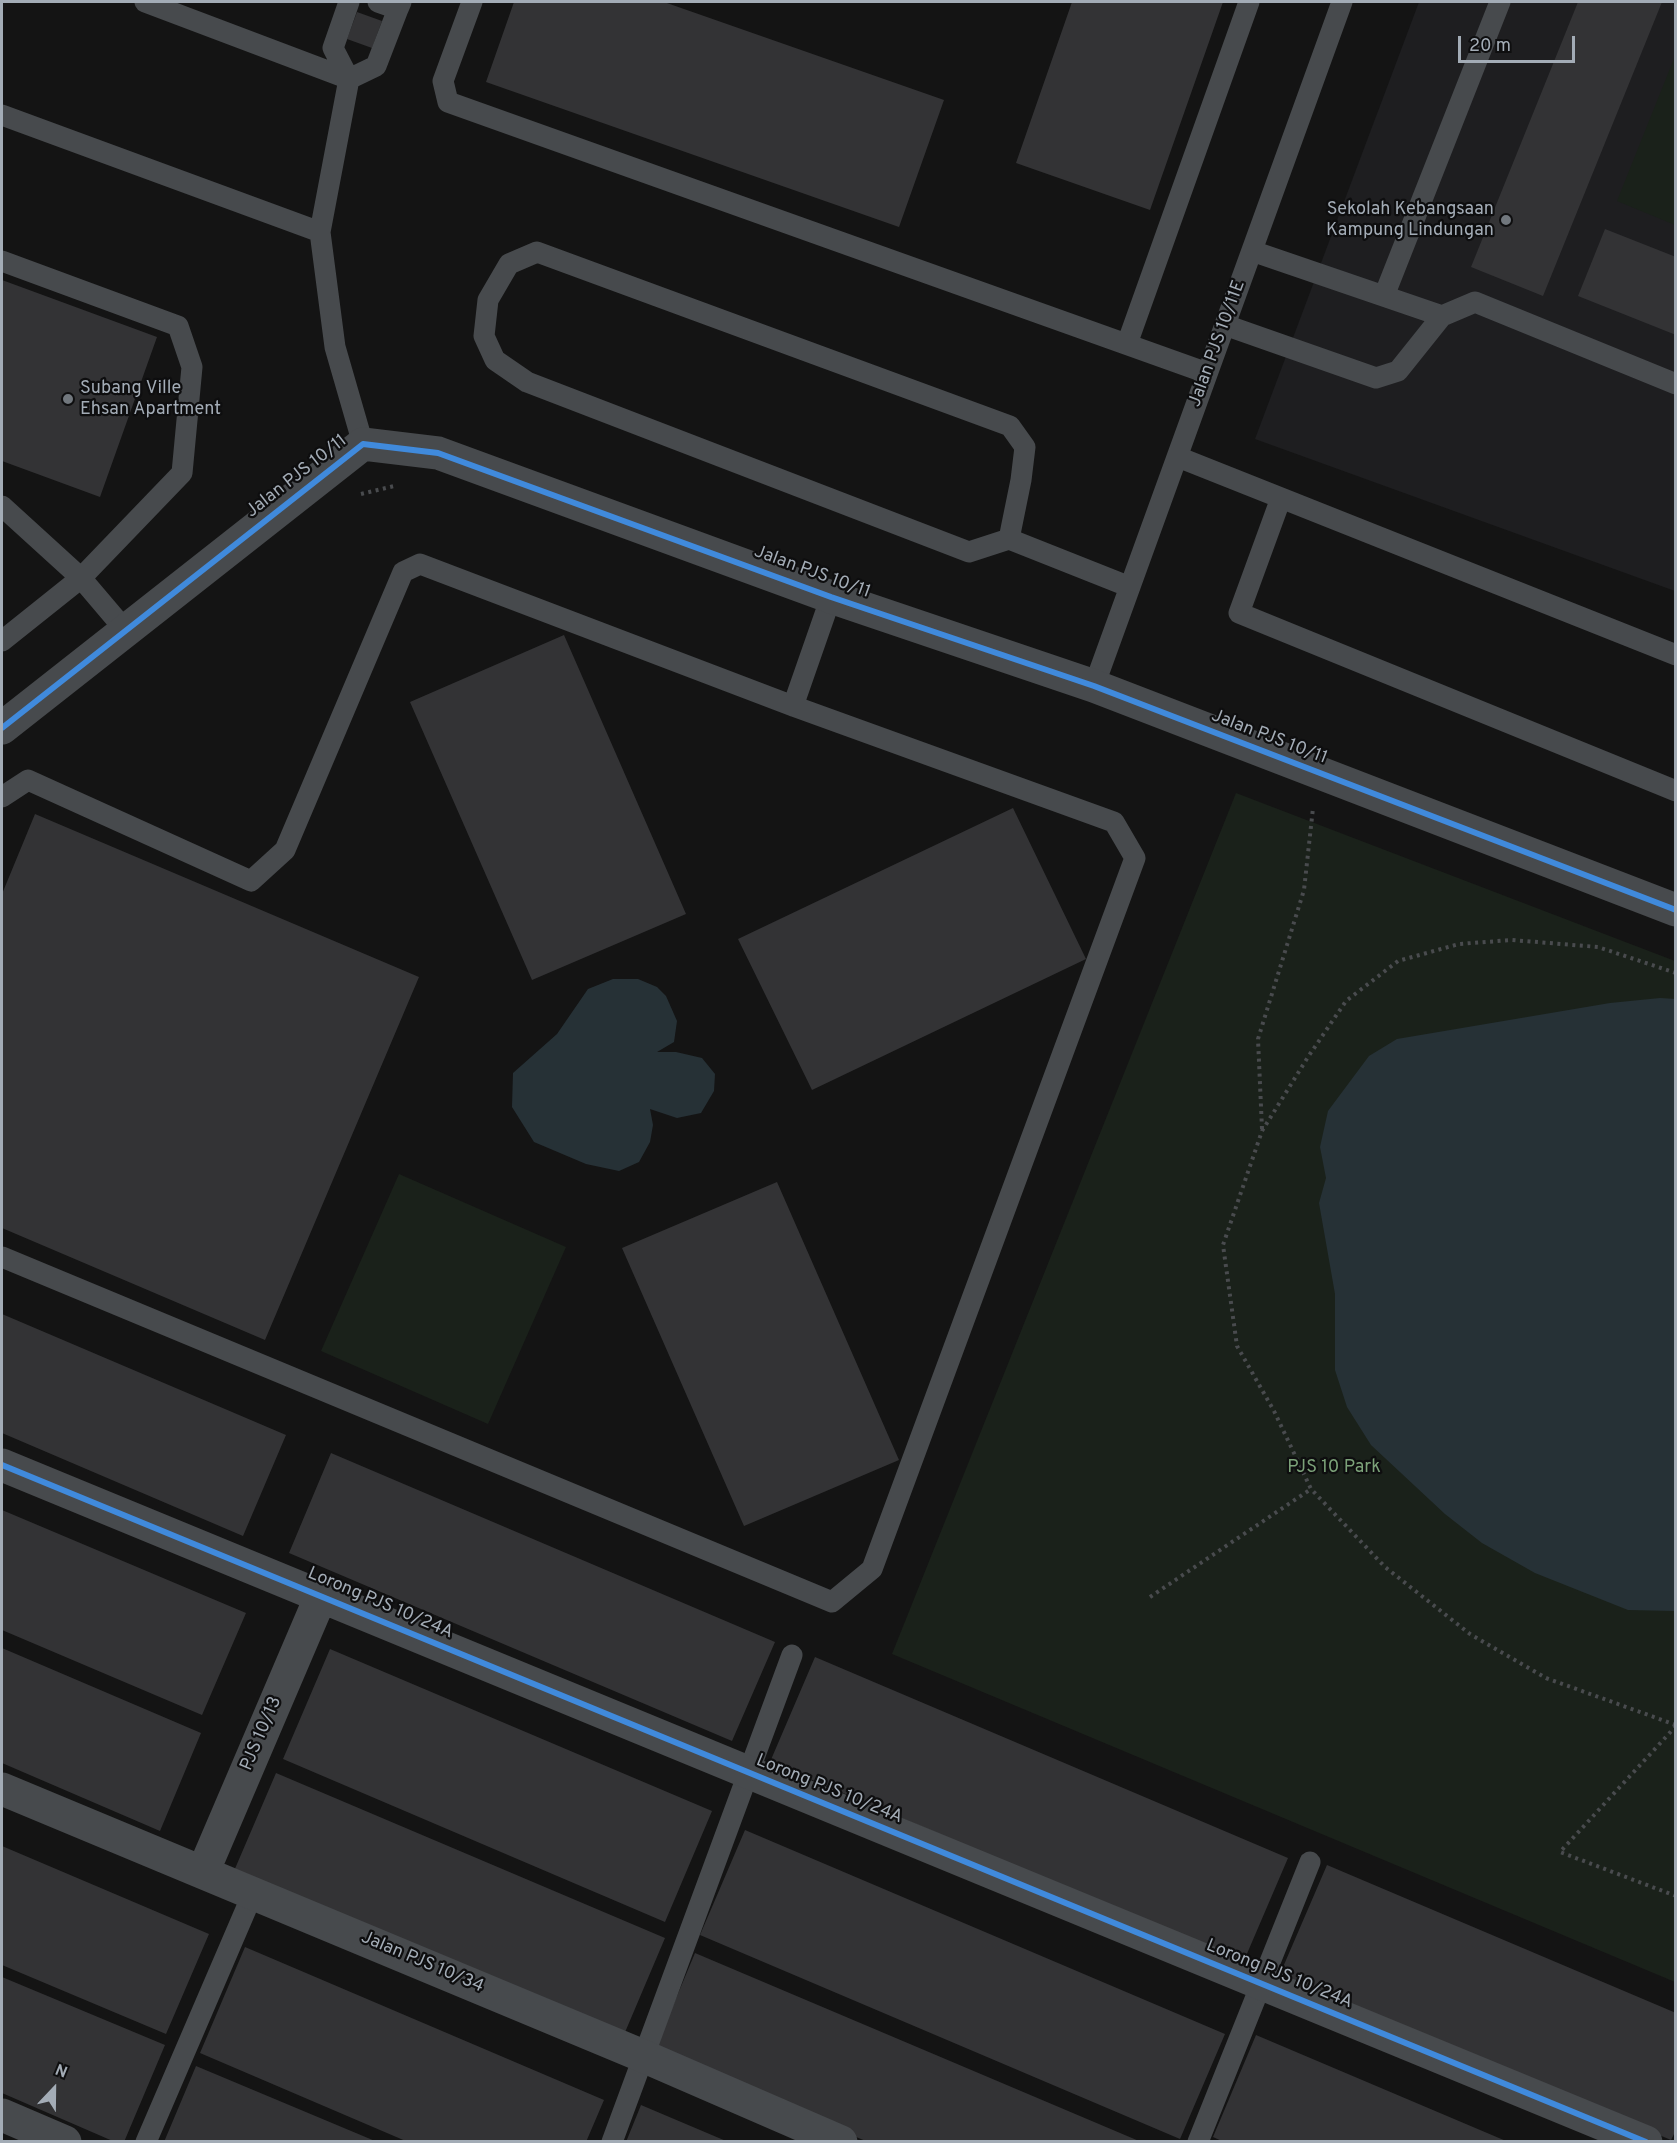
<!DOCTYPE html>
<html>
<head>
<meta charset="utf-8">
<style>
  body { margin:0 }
  #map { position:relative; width:1677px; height:2143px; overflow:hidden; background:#141414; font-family:Overpass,sans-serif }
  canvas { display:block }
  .frame { position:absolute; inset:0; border:3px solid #a3acb6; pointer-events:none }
  .north { position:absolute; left:24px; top:2059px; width:60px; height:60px; -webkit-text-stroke:4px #0e0e0f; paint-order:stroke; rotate:22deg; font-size:16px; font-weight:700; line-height:24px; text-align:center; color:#a3acb6 }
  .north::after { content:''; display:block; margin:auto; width:21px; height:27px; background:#a3acb6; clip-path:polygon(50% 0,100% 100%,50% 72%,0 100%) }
  .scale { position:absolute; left:1458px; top:36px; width:117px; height:27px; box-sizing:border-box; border:3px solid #a3acb6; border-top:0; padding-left:8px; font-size:18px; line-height:21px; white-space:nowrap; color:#a3acb6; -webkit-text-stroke:4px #0e0e0f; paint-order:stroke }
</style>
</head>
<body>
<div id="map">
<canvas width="1677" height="2143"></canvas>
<div class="frame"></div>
<div class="north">N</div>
<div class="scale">20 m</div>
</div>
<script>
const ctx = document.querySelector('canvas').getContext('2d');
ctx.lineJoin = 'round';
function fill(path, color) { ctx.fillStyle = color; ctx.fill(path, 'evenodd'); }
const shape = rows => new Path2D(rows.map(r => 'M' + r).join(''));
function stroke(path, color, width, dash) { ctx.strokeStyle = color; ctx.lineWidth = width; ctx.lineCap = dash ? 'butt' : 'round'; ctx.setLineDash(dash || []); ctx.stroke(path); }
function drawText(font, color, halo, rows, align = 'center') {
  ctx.font = font + ' Overpass,sans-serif'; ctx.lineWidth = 4.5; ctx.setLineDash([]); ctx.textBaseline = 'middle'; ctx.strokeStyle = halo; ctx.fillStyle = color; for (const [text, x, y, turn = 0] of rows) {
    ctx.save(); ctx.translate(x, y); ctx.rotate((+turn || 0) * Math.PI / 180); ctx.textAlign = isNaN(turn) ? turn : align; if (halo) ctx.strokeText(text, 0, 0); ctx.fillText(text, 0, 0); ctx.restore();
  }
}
fill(shape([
  [1419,2,1675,2,1675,591,1255,439]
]), '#1e1e20');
fill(shape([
  [1675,56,1675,225,1617,201],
  [1236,793,1675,961,1675,1982,892,1654],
  [399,1174,566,1247,488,1424,321,1351]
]), '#1a211a');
fill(shape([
  [613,979,638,979,657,987,666,996,677,1021,674,1042,657,1052,676,1052,702,1058,715,1074,714,1091,701,1113,677,1118,650,1109,653,1125,650,1142,639,1162,619,1171,586,1164,534,1142,512,1107,513,1073,557,1034,588,989],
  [1660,998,1676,999,1675,1611,1628,1610,1535,1573,1482,1543,1445,1514,1371,1445,1347,1407,1335,1370,1335,1294,1319,1203,1326,1178,1320,1147,1328,1111,1369,1056,1397,1039,1610,1003]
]), '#263136');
fill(shape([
  [514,2,664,2,944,100,899,227,486,82],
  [1072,2,1223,2,1150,210,1016,163],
  [1578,2,1662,2,1543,296,1471,267],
  [357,12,382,21,372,48,347,39],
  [1605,229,1676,257,1676,335,1578,296],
  [2,280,157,337,100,497,2,461],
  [564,635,686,914,532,980,410,702],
  [1013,808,1086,959,812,1090,738,939],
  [35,814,419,977,265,1340,2,1228,2,894],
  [777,1182,899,1460,744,1526,622,1248],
  [2,1314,286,1435,243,1536,2,1433],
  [331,1453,775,1642,732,1741,289,1553],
  [2,1510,246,1613,202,1715,2,1630],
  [2,1648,201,1733,160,1831,2,1763],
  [330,1649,712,1811,665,1922,283,1759],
  [815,1657,1288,1858,1243,1963,770,1762],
  [276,1773,665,1938,623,2037,234,1871],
  [745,1830,1225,2034,1180,2139,700,1935],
  [2,1846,209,1934,166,2034,2,1965],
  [1327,1865,1676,2013,1676,2130,1671,2140,1280,1974],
  [245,1947,604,2100,586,2142,408,2142,200,2053],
  [695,1953,1139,2141,868,2142,654,2051],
  [2,1977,165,2045,124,2142,115,2142,2,2093],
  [1256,2035,1506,2141,1506,2142,1224,2142,1213,2137],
  [196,2066,375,2141,375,2142,164,2142],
  [641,2105,726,2141,726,2142,626,2142]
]), '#333335');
stroke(shape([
  [361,494,394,486],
  [1676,973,1598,947,1512,940,1459,944,1398,961,1346,1001,1308,1057,1262,1131,1223,1245,1237,1346,1274,1411,1311,1489,1385,1567,1470,1634,1546,1678,1676,1725],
  [1262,1129,1258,1039,1304,890,1313,808],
  [1150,1597,1311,1489],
  [1676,1726,1560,1852,1676,1896]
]), '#494b4e', 4, [3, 4.5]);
stroke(shape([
  [145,2,349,79,320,232,335,347,363,444],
  [349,2,333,48,349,79,376,66,398,9],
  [378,2,398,9,401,2],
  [472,2,443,81,448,102,1207,373],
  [2,115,320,232],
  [1252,251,1442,316],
  [2,261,178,326,192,367,182,473,81,578,2,641],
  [1384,296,1500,2],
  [1225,325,1376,378,1398,371,1442,316,1475,302,1676,384],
  [1127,344,1249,2],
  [1178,457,1676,655],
  [1281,498,1239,613,1676,791],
  [2,506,81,578,126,631],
  [1009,539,1021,480,1025,447,1010,426,537,252,509,264,488,300,484,336,495,360,527,382,969,552,1009,539,1130,587],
  [1094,686,1342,2],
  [793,706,831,597],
  [2,797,28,780,251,881,285,850,403,572,420,564,793,706,1114,822,1135,858,872,1569,832,1602,2,1257],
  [146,2142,253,1893],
  [612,2142,792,1655],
  [1198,2142,1310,1862]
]), '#474a4d', 21);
stroke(shape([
  [2,728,363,444,438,453,831,597,1094,686,1676,910],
  [2,1465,1646,2142],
  [2,1789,643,2056,841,2142],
  [203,1872,321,1596],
  [2,2115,65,2142]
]), '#474a4d', 33);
stroke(shape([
  [2,728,363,444,438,453,831,597,1094,686,1676,910],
  [2,1465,1646,2142]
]), '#408adc', 6);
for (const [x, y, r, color] of [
  [1506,220,6,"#71777d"],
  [68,399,6,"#71777d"]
]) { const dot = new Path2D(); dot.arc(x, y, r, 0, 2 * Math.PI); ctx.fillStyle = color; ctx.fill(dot); stroke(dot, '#0e0e0f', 2); }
drawText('18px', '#a3acb6', '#0e0e0f', [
  ["Sekolah Kebangsaan",1494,210],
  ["Kampung Lindungan",1494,231],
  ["Subang Ville",80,389,"left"],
  ["Ehsan Apartment",80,410,"left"]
], 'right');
drawText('18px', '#a3acb6', '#0e0e0f', [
  ["Jalan PJS 10/11E",1218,344,-70],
  ["Jalan PJS 10/11",297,477,-38],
  ["Jalan PJS 10/11",812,573,20],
  ["Jalan PJS 10/11",1269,738,21],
  ["Lorong PJS 10/24A",380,1604,23],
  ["PJS 10/13",262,1734,-67],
  ["Lorong PJS 10/24A",829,1790,22],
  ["Jalan PJS 10/34",422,1963,23],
  ["Lorong PJS 10/24A",1279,1975,22]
]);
drawText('18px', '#7ca279', '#0e0e0f', [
  ["PJS 10 Park",1334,1468]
]);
</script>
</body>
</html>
